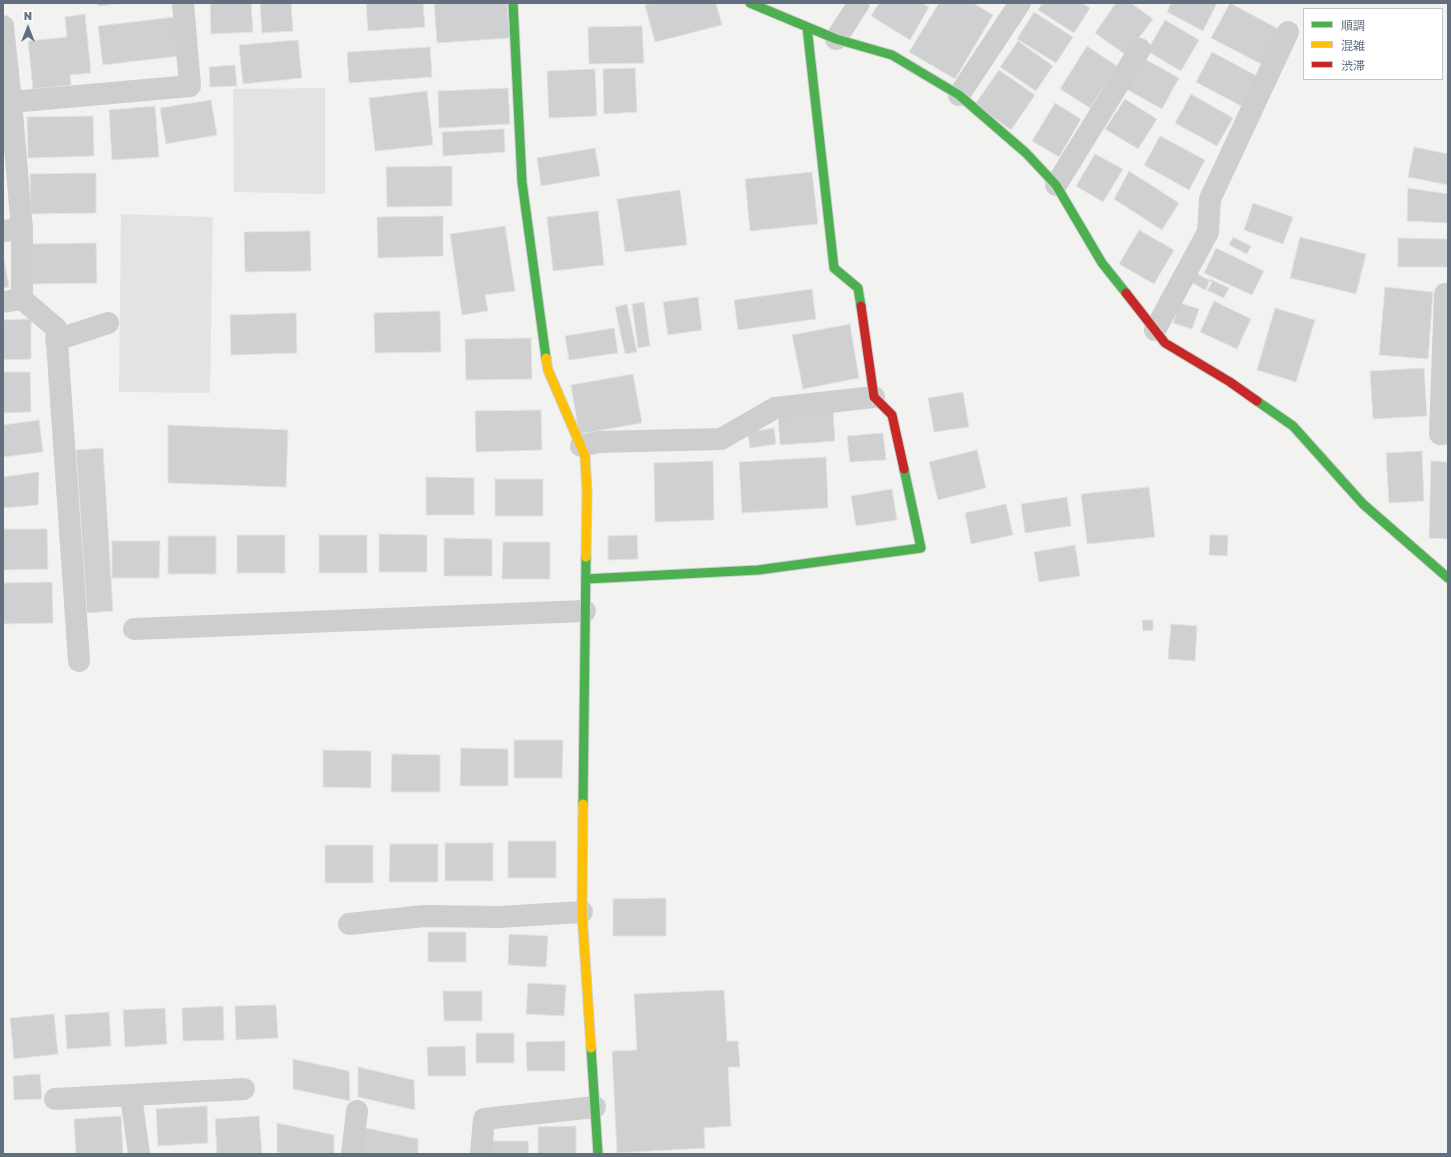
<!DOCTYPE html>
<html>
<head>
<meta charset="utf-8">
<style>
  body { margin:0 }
  #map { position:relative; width:1451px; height:1157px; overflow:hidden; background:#f2f3f1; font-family:"Golos Text","Noto Sans JP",sans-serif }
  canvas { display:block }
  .frame { position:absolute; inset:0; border:4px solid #636e81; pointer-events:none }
  .legend { position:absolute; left:1303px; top:8px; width:140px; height:72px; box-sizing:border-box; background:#fff; border:1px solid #c1c5cd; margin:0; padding:5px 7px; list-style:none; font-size:12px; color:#636e81 }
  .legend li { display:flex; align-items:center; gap:8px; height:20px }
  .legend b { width:20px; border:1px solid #c1c5cd }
  .north { position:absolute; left:8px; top:8px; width:40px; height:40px; -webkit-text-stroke:3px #fff; paint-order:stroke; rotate:0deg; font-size:11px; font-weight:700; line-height:16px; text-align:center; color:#636e81 }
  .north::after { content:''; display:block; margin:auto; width:14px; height:18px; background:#636e81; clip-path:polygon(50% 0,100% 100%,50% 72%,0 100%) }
</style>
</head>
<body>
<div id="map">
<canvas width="1451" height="1157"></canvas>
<div class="frame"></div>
<ul class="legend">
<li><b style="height:5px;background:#4caf50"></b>順調</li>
<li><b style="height:5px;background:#ffc107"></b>混雑</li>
<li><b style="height:5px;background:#c62828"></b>渋滞</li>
</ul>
<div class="north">N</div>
</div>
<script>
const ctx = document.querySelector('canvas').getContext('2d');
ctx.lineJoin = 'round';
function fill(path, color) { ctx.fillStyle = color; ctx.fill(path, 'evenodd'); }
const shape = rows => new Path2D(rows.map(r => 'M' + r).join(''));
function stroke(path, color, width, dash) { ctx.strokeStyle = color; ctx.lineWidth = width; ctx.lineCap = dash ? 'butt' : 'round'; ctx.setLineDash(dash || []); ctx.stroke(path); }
fill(shape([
  [325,88,325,194,234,192,233,89],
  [121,214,213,217,210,393,119,392]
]), '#e2e4e4');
const building = shape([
  [97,3,128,3,98,6,97,3],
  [210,3,251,3,253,32,211,34,210,3],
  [260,3,291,3,293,31,262,33,260,3],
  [366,3,423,3,425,27,368,31,366,3],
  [434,3,507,3,510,38,437,43,434,3],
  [654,3,716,3,722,25,655,42,645,5,654,3],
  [879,3,922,3,929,7,910,40,871,16,879,3],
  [939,3,973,3,993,15,955,79,909,52,939,3],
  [1042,3,1082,3,1090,8,1074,33,1038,10,1042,3],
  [1116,3,1131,3,1153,19,1126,55,1095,33,1116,3],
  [1171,3,1217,3,1203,31,1167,12,1171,3],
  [1230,3,1282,31,1263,65,1211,38,1230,3],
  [1034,12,1073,37,1056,63,1017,39,1034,12],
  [85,14,91,73,70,75,71,85,33,89,28,41,67,37,65,17,85,14],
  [175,17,179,56,103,65,98,26,175,17],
  [1165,20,1199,40,1181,71,1147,51,1165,20],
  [642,26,644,63,589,64,588,27,642,26],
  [298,40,302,78,243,84,239,45,298,40],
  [1018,41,1053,66,1036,91,1000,67,1018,41],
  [1087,46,1117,66,1090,108,1060,89,1087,46],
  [430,47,432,77,349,83,347,52,430,47],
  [1212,52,1259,77,1243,107,1196,82,1212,52],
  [1143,58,1179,78,1162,109,1126,89,1143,58],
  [235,65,237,86,210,87,209,67,235,65],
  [635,68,637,112,604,114,603,69,635,68],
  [595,69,597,116,549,118,547,71,595,69],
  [999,70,1035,95,1011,130,975,104,999,70],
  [508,88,510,124,439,128,438,91,508,88],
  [427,91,433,145,375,151,369,98,427,91],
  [1191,94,1233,118,1217,146,1175,123,1191,94],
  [1125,99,1157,119,1138,149,1105,129,1125,99],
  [211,100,217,135,166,144,160,108,211,100],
  [1055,103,1081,119,1059,157,1032,141,1055,103],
  [155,106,159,157,112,160,109,110,155,106],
  [93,116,94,156,28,158,27,117,93,116],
  [504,129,505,152,443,156,442,132,504,129],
  [1160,136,1205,160,1189,190,1144,165,1160,136],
  [1414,147,1448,154,1448,185,1408,177,1414,147],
  [595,148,600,176,541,186,537,158,595,148],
  [1095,154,1123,169,1103,202,1076,186,1095,154],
  [452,166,452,206,387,207,386,167,452,166],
  [1129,171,1179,203,1162,230,1114,199,1129,171],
  [812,172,818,224,750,231,745,179,812,172],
  [96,173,96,213,31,214,30,174,96,173],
  [1408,188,1448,194,1448,223,1407,221,1408,188],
  [680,190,687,245,625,252,617,199,680,190],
  [1253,203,1293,217,1283,244,1244,230,1253,203],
  [598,211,604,265,553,271,547,217,598,211],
  [443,216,443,256,378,258,377,217,443,216],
  [505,226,515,291,485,295,488,311,462,315,450,234,505,226],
  [1139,230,1174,250,1154,284,1119,264,1139,230],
  [310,231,311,271,245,272,244,232,310,231],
  [1233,237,1251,246,1247,254,1229,245,1233,237],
  [1300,237,1366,254,1356,294,1290,278,1300,237],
  [1398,238,1448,239,1448,267,1398,267,1398,238],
  [96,243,97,283,31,284,31,244,96,243],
  [1216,248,1264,271,1252,295,1204,273,1216,248],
  [3,254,9,287,3,288,3,254],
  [1194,272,1212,282,1207,291,1189,281,1194,272],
  [1210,279,1229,288,1224,298,1206,290,1210,279],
  [1385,287,1433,292,1428,359,1379,355,1385,287],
  [812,289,816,319,738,330,734,300,812,289],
  [698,297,702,330,668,335,663,302,698,297],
  [1214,301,1251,319,1237,349,1200,332,1214,301],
  [644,302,650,346,638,348,632,304,644,302],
  [1180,303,1199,309,1192,329,1173,323,1180,303],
  [627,304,637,352,625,354,615,307,627,304],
  [1275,308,1315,320,1296,382,1257,370,1275,308],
  [440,311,441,352,375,353,374,313,440,311],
  [296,313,297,353,231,355,230,315,296,313],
  [31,319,31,359,3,360,3,320,31,319],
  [850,324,859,378,803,389,792,335,850,324],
  [614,328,618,353,569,360,565,336,614,328],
  [531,338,532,379,466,380,465,339,531,338],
  [1424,368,1427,416,1373,419,1370,371,1424,368],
  [3,372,30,372,31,412,3,413,3,372],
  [633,374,642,423,579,434,571,385,633,374],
  [963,392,969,427,934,432,928,398,963,392],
  [541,410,542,450,476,452,475,411,541,410],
  [833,412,835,441,780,445,778,416,833,412],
  [39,420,43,452,3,457,3,425,39,420],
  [168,425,288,430,286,487,168,483,168,425],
  [774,428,776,444,750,448,748,432,774,428],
  [883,433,886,460,850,462,847,436,883,433],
  [103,448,113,611,87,613,76,450,103,448],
  [977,450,986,488,938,500,929,462,977,450],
  [1422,451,1424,501,1389,503,1386,453,1422,451],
  [826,457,828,508,742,513,739,462,826,457],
  [713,461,714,520,655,522,654,463,713,461],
  [1431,461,1448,462,1448,539,1429,538,1431,461],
  [39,472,38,505,3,508,3,477,39,472],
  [426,477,474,478,474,515,426,515,426,477],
  [495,479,543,479,543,516,495,516,495,479],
  [1149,487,1155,537,1087,544,1081,494,1149,487],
  [892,489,897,520,856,526,851,496,892,489],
  [1067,497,1071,526,1025,533,1021,504,1067,497],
  [1006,504,1013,535,971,544,965,513,1006,504],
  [3,529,47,529,48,569,3,570,3,529],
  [379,534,427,535,427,572,379,572,379,534],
  [237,535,285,535,285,573,237,573,237,535],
  [319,535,367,535,367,573,319,573,319,535],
  [637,535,638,559,608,560,608,536,637,535],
  [1210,535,1228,535,1227,556,1209,555,1210,535],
  [168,536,216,536,216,574,168,574,168,536],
  [444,538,492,539,492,576,444,576,444,538],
  [112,541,160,541,159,578,112,578,112,541],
  [503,542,550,542,550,579,502,579,503,542],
  [1075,545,1080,576,1039,582,1034,552,1075,545],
  [52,582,53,623,3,624,3,583,52,582],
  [1142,620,1153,620,1153,630,1143,631,1142,620],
  [1171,624,1197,626,1195,661,1168,659,1171,624],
  [514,740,563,740,562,778,514,778,514,740],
  [461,748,508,749,508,786,460,786,461,748],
  [323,750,371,751,371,788,323,787,323,750],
  [392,754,440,755,440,792,391,792,392,754],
  [508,841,556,841,556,878,508,878,508,841],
  [445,843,493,843,493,881,445,881,445,843],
  [390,844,438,844,438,882,389,882,390,844],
  [325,845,373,845,373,883,325,883,325,845],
  [666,898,666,936,613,936,613,899,666,898],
  [428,932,466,932,466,962,428,962,428,932],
  [509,934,548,936,546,967,508,965,509,934],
  [528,983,566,985,564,1016,526,1014,528,983],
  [724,990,727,1041,738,1041,740,1067,728,1067,731,1126,704,1128,705,1148,617,1153,612,1051,637,1050,634,994,724,990],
  [443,991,482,991,482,1021,444,1021,443,991],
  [276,1005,278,1038,236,1040,235,1006,276,1005],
  [223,1006,224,1040,183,1041,182,1008,223,1006],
  [165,1008,167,1044,125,1047,123,1010,165,1008],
  [109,1012,111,1046,67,1049,65,1015,109,1012],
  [54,1014,58,1054,14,1059,10,1018,54,1014],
  [476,1033,514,1033,514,1063,476,1063,476,1033],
  [565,1041,565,1071,527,1071,526,1042,565,1041],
  [465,1046,466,1076,428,1076,427,1047,465,1046],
  [293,1059,349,1071,350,1101,293,1089,293,1059],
  [358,1067,414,1080,415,1110,358,1097,358,1067],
  [40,1074,42,1099,14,1100,13,1076,40,1074],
  [207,1106,208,1143,158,1146,156,1109,207,1106],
  [121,1116,123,1154,76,1154,74,1119,121,1116],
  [259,1116,262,1154,217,1154,215,1119,259,1116],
  [277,1123,334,1135,334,1154,286,1154,277,1152,277,1123],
  [576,1126,576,1154,538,1154,538,1127,576,1126],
  [361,1127,418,1139,418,1154,362,1154,361,1127],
  [490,1141,528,1141,529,1154,491,1154,490,1141]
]);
fill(building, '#cfd0d1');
stroke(building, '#e2e2e1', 1);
const fast = shape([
  [513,3,522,182,546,358],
  [750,3,836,39,892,55,959,95,1026,153,1056,185,1102,263,1126,293],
  [807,27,834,268,858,288,861,306],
  [1257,401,1293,426,1363,504,1448,578],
  [586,579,758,570,921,548,904,469],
  [583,804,586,557],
  [591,1048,598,1154]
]);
const slow = shape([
  [546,358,548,370,585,456,587,492,586,557],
  [583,804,582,912,591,1048]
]);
const jam = shape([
  [1126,293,1165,343,1230,382,1257,401],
  [861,306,874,397,892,415,904,469]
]);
stroke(fast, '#cfd0d0', 11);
stroke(slow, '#cfd0d0', 11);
stroke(jam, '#cfd0d0', 11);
stroke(shape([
  [3,26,11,102],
  [836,39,859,3],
  [959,95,1020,3],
  [1056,185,1140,49],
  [3,231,22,229],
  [1448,294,1445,294,1440,434,1448,433],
  [3,302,22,299],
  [1155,330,1208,232,1210,199,1288,32],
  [56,340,108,323],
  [581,446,598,442,721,439,775,408,874,397],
  [134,629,585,611],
  [79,661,56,328,22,299,22,229,11,102,190,86,183,3],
  [349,924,424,916,499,917,582,912],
  [131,1096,139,1154],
  [55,1099,244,1089],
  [352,1154,357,1111],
  [481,1154,484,1119,595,1107]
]), '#cdcece', 22);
stroke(fast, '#4caf50', 9);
stroke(slow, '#ffc107', 9);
stroke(jam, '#c62828', 9);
</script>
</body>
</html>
